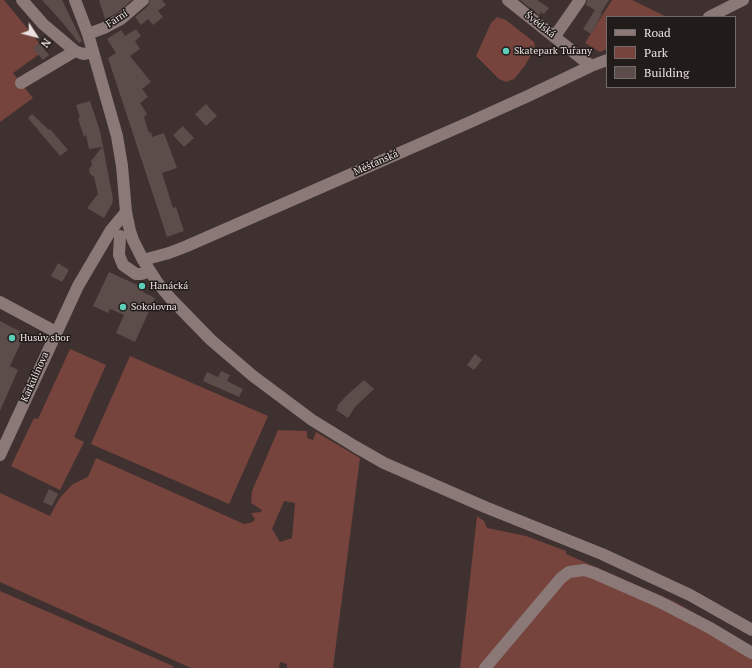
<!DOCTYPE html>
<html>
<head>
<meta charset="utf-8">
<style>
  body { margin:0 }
  #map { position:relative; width:752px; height:668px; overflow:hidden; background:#3f312f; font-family:"PT Serif",serif }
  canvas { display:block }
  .legend { position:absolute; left:606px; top:16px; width:130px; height:72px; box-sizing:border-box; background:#211b1a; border:1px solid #726b6a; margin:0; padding:5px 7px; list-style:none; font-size:12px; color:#ece2e1 }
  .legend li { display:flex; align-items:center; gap:8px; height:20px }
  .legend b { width:20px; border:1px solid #726b6a }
  .north { position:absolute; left:16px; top:16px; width:40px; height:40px; -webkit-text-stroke:3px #211b1a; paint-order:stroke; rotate:126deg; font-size:11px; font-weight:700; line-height:16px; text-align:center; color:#ece2e1 }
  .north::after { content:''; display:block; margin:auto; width:14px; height:18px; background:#ece2e1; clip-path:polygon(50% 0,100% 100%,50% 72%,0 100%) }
</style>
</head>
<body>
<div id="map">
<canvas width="752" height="668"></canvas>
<ul class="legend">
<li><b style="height:5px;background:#8a7977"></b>Road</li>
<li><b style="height:11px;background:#76443d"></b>Park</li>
<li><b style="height:11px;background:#5c4d4a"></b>Building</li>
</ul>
<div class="north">N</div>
</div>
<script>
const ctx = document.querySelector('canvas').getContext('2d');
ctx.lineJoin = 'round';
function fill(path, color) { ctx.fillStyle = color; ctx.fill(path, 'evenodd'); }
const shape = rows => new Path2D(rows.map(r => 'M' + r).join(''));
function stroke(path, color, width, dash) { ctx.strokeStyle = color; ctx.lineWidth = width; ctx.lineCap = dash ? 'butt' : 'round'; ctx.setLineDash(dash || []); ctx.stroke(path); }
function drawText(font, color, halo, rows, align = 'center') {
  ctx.font = font + ' "PT Serif",serif'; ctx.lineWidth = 3; ctx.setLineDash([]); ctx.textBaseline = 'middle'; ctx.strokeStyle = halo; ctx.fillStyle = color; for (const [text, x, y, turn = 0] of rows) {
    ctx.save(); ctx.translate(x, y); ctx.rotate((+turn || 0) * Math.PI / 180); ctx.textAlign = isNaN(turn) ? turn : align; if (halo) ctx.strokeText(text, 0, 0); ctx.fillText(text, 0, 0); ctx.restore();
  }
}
fill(shape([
  [0,0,4,0,45,50,13,73,33,98,0,122],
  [612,0,632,0,667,17,607,17,607,49,600,52,585,43],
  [497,17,506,20,534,42,535,48,524,67,514,79,506,82,499,79,476,56,491,23],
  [70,349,106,365,74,437,84,442,60,490,11,466,34,418,38,419],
  [130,356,268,416,229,504,91,444],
  [278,430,307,431,307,438,313,440,316,432,360,458,333,668,287,668,287,664,280,662,279,668,191,668,0,582,0,493,50,516,59,499,67,490,73,484,88,477,96,458,244,524,253,522,255,519,251,513,261,512,262,510,251,503,252,491],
  [284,501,295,503,292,538,280,542,272,529],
  [477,516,484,521,487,528,526,536,566,551,566,554,673,601,715,624,752,647,752,668,460,668],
  [0,591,173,666,173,668,0,668]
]), '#76443d');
fill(shape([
  [42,0,62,0,82,41,79,43,62,22],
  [99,0,132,0,117,13,105,19],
  [150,0,162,0,166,5,158,11,163,17,153,25,148,19,141,25,135,17,148,6],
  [520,0,537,0,549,8,544,14,541,12,539,15],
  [587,0,609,0,601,13,597,11,602,14,591,34,583,29,595,10,586,5],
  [136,29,141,36,135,41,140,49,130,56,151,82,142,89,148,97,140,103,147,114,144,117,149,133,151,132,152,137,164,133,177,168,162,173,173,208,176,207,184,231,167,237,108,58,116,53,107,39,121,30,125,36],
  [39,43,49,55,43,60,33,48],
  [90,101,100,131,113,199,112,204,104,218,87,208,98,194,94,177,90,174,89,169,92,165,91,161,102,147,89,149,86,135,84,137,78,118,80,117,76,105],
  [206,104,217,116,206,126,195,114],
  [32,114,49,130,50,129,68,150,60,156,28,118],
  [183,126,194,138,184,147,173,135],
  [58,263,69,270,62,282,51,276],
  [109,272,144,288,143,292,155,298,135,342,116,333,124,315,110,309,108,313,93,306],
  [0,321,25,334,10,366,18,370,0,411],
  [475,354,482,360,474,370,467,365],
  [221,371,230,375,227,381,243,389,239,397,203,381,207,372,218,377],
  [364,380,374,389,355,407,348,418,336,410,338,407,337,406,346,396],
  [49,489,58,494,52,506,43,502]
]), '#5c4d4a');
stroke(shape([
  [22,0,43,24,75,51,83,54,93,52],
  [75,0,88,34,117,136,122,166,126,212,130,231,133,240,143,260,157,282,171,299,211,340,253,376,312,420,356,447,384,463,485,507,602,554,690,595,752,630],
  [508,0,591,66],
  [709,17,743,0],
  [88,34,104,28,121,19,143,0],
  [555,36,580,0],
  [21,83,75,51],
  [120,236,119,255,123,265,136,274,142,274,150,271],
  [143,260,169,253,187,246,468,123,528,96,591,66,607,60],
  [0,302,56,332],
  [0,455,78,286,111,230,126,212],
  [485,668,561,578,569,572,584,570,594,573,660,602,710,628,752,653]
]), '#8a7977', 12);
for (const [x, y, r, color] of [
  [506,51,4,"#5eceb8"],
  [142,286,4,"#5eceb8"],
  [123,307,4,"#5eceb8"],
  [12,338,4,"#5eceb8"]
]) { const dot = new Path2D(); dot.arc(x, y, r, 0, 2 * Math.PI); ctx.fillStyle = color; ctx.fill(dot); stroke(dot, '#211b1a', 1.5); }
drawText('10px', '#ece2e1', '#211b1a', [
  ["Farní",117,19,-33],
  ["Švédská",540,25,38],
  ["Měšťanská",376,163,-24],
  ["Karkulínova",35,377,-66]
]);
drawText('10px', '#ece2e1', '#211b1a', [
  ["Skatepark Tuřany",514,51],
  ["Hanácká",150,286],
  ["Sokolovna",131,307],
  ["Husův sbor",20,338]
], 'left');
</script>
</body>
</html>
